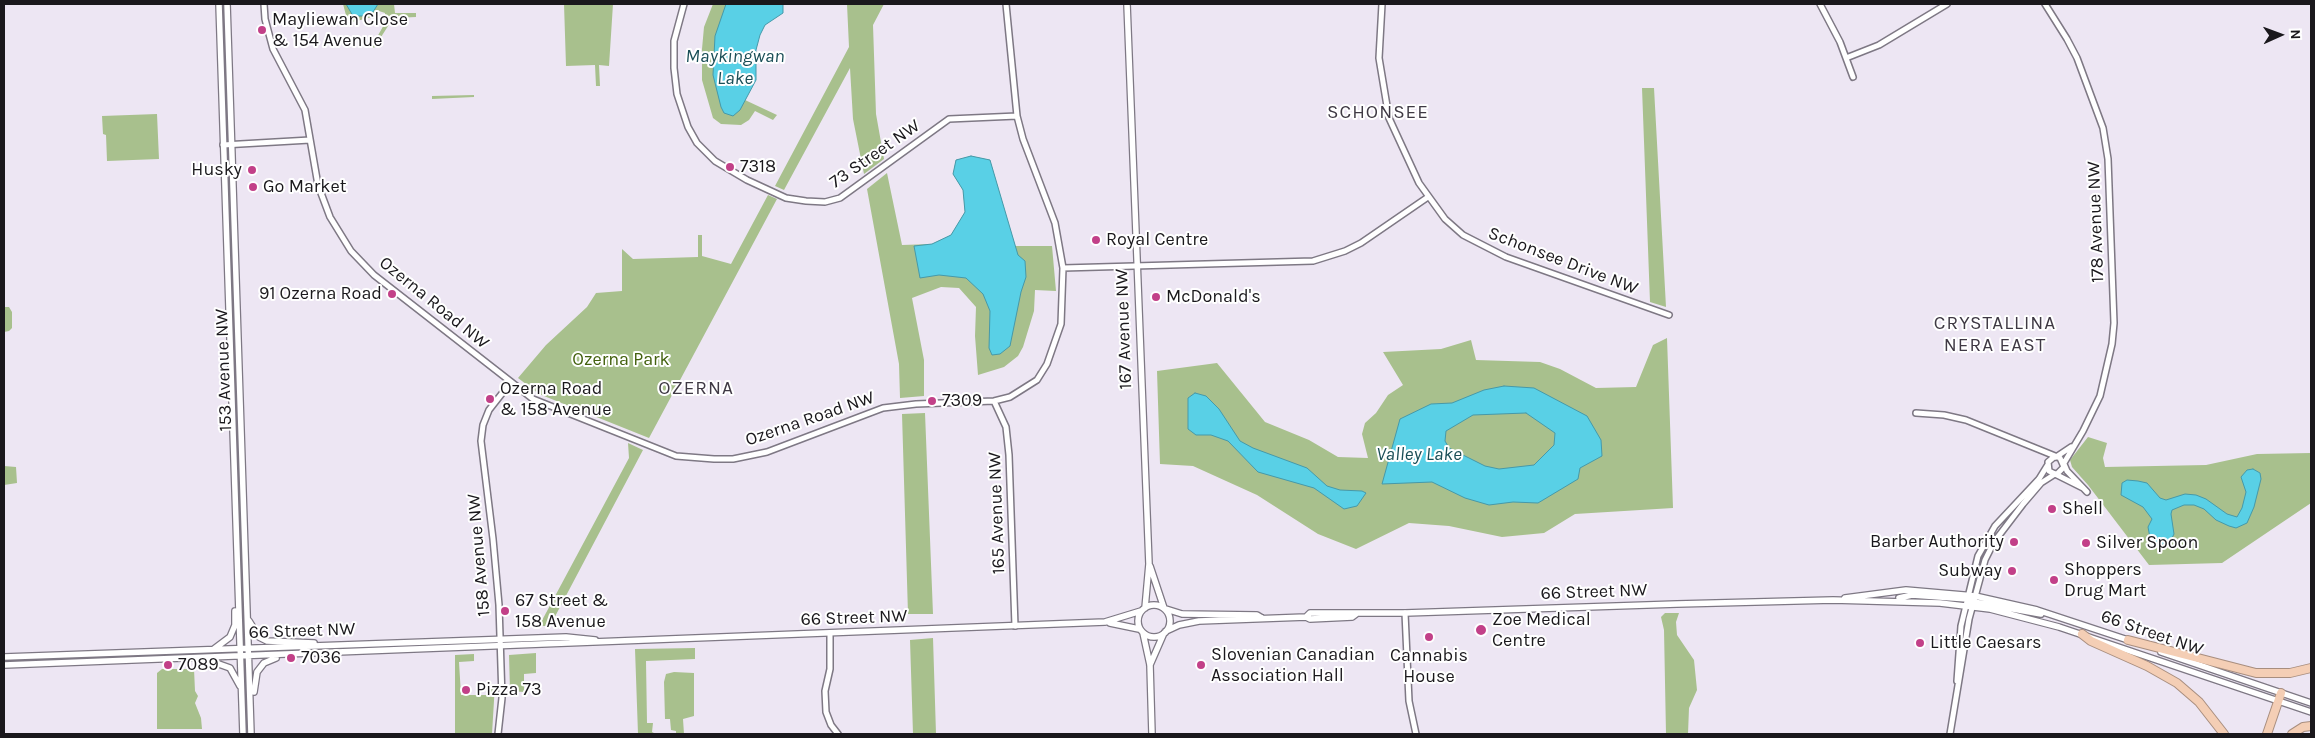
<!DOCTYPE html>
<html>
<head>
<meta charset="utf-8">
<style>
  body { margin:0 }
  #map { position:relative; width:2315px; height:738px; overflow:hidden; background:#ede6f3; font-family:Karla,sans-serif }
  canvas { display:block }
  .frame { position:absolute; inset:0; border:5px solid #1a181c; pointer-events:none }
  .north { position:absolute; left:2255px; top:10px; width:50px; height:50px; -webkit-text-stroke:4px #fff; paint-order:stroke; rotate:88deg; font-size:14px; font-weight:700; line-height:20px; text-align:center; color:#1a181c }
  .north::after { content:''; display:block; margin:auto; width:18px; height:22px; background:#1a181c; clip-path:polygon(50% 0,100% 100%,50% 72%,0 100%) }
</style>
</head>
<body>
<div id="map">
<canvas width="2315" height="738"></canvas>
<div class="frame"></div>
<div class="north">N</div>
</div>
<script>
const ctx = document.querySelector('canvas').getContext('2d');
ctx.lineJoin = 'round';
function fill(path, color) { ctx.fillStyle = color; ctx.fill(path, 'evenodd'); }
const shape = rows => new Path2D(rows.map(r => 'M' + r).join(''));
function stroke(path, color, width, dash) { ctx.strokeStyle = color; ctx.lineWidth = width; ctx.lineCap = dash ? 'butt' : 'round'; ctx.setLineDash(dash || []); ctx.stroke(path); }
function drawText(font, color, halo, rows, align = 'center') {
  ctx.font = font + ' Karla,sans-serif'; ctx.lineWidth = 4; ctx.setLineDash([]); ctx.textBaseline = 'middle'; ctx.strokeStyle = halo; ctx.fillStyle = color; for (const [text, x, y, turn = 0] of rows) {
    ctx.save(); ctx.translate(x, y); ctx.rotate((+turn || 0) * Math.PI / 180); ctx.textAlign = isNaN(turn) ? turn : align; if (halo) ctx.strokeText(text, 0, 0); ctx.fillText(text, 0, 0); ctx.restore();
  }
}
fill(shape([
  [343,4,394,4,395,13,416,13,416,17,395,18,395,23,390,23,374,48,372,46,385,23,385,13,379,11,372,17,353,22,347,19],
  [564,4,613,4,609,66,599,65,600,86,596,86,595,65,566,66],
  [713,4,734,4,727,101,745,100,777,115,773,120,755,111,749,120,741,125,721,124,713,118,702,80,702,49,704,27],
  [847,4,884,4,873,25,876,114,884,159,864,174,853,119,850,68,784,190,775,186,849,47],
  [1642,88,1654,88,1666,307,1650,302],
  [474,95,474,97,432,99,432,96],
  [157,114,159,159,107,161,106,135,103,134,102,116],
  [971,156,990,160,1015,246,1052,246,1056,291,1035,290,1034,311,1023,347,1018,356,1004,367,978,375,975,336,976,307,959,288,941,287,912,298,924,360,924,396,900,398,899,364,867,189,887,173,902,245,932,244,951,235,965,212,963,190,953,174,956,160],
  [768,195,777,199,649,438,539,394,518,378,546,345,587,307,596,293,622,291,622,249,633,259,698,257,698,235,702,235,702,256,731,264],
  [4,307,9,307,12,312,12,328,9,331,4,332],
  [1667,338,1673,508,1575,514,1544,533,1502,537,1449,526,1409,523,1356,549,1318,534,1257,495,1193,466,1160,464,1157,371,1217,363,1265,422,1309,440,1338,457,1368,458,1362,434,1365,423,1376,413,1388,395,1403,385,1383,352,1441,349,1471,340,1476,360,1540,362,1560,369,1596,388,1636,387,1653,345],
  [925,413,933,614,908,614,902,414],
  [2088,437,2107,443,2103,458,2105,467,2206,465,2257,454,2311,453,2311,503,2222,563,2149,565,2088,485,2072,467,2070,460],
  [628,443,643,450,550,626,539,626,629,458],
  [4,466,16,467,17,483,4,485],
  [1665,613,1679,613,1676,622,1677,635,1694,660,1697,690,1689,708,1688,734,1666,734,1664,630,1661,617],
  [933,638,936,734,913,734,910,640],
  [695,648,695,659,646,661,647,723,653,723,652,732,656,734,638,734,635,649],
  [536,653,536,673,524,674,524,692,510,691,509,655],
  [474,654,474,661,459,662,461,695,491,695,491,685,495,684,492,734,455,734,455,655],
  [162,669,194,669,195,691,198,696,195,703,201,718,202,729,157,729,157,673],
  [674,672,694,673,694,716,683,719,684,734,676,734,676,731,671,730,670,719,665,719,664,682,666,674]
]), '#a8c08d');
const water = shape([
  [346,4,378,4,373,12,362,16,353,16,346,4],
  [726,4,783,4,783,13,765,25,760,35,756,50,756,80,740,110,733,116,724,113,721,107,713,75,715,36,726,4],
  [971,156,990,160,1018,255,1025,261,1026,277,1021,292,1010,346,1000,354,992,355,989,348,990,311,983,294,966,278,939,275,920,278,914,246,932,244,951,235,965,212,963,190,953,174,956,160,971,156],
  [1504,386,1534,388,1587,416,1601,440,1602,456,1580,468,1578,479,1538,503,1513,502,1489,505,1465,498,1432,482,1382,484,1400,419,1431,404,1452,403,1484,390,1504,386],
  [1526,413,1555,433,1554,445,1534,465,1499,469,1485,466,1449,448,1445,441,1446,431,1473,415,1526,413],
  [1195,393,1206,396,1219,409,1240,441,1253,448,1307,468,1327,486,1340,490,1362,491,1366,493,1357,506,1344,509,1314,488,1258,472,1228,441,1211,435,1196,435,1188,429,1188,398,1195,393],
  [2253,469,2260,473,2261,479,2254,507,2247,523,2236,528,2229,526,2216,520,2204,509,2194,505,2184,505,2172,510,2171,514,2174,534,2172,538,2162,545,2153,542,2150,538,2148,527,2152,519,2143,507,2121,495,2122,483,2127,480,2138,481,2147,483,2160,498,2166,500,2185,494,2196,495,2206,499,2227,514,2237,517,2242,508,2246,492,2241,477,2247,470,2253,469]
]);
fill(water, '#59d0e6');
stroke(water, '#4699a9', 1);
const tertiary = shape([
  [264,4,265,19,273,49,305,110,318,185,330,217,351,251,374,275,533,399,676,456,714,459,733,459,767,452,883,408,916,404,994,401,1010,397,1037,380,1047,364,1061,324,1063,268,1055,223,1023,139,1017,116,1006,4],
  [684,4,674,41,674,68,677,94,688,127,697,143,715,161,747,180,786,198,806,201,825,202,840,198,949,119,1017,116],
  [1382,4,1379,58,1389,118,1419,183,1445,219,1463,235,1506,257,1669,315],
  [1820,4,1840,42,1853,77],
  [2045,4,2067,39,2077,58,2103,128,2108,159,2114,323,2112,344,2100,396,2083,431,2064,463],
  [1846,58,1879,45,1947,4],
  [223,145,310,140],
  [1063,268,1313,261,1345,251,1361,243,1428,197],
  [994,401,1006,427,1009,455,1015,626],
  [1916,413,1944,415,1966,420,2060,458,2064,467,2057,474],
  [2054,457,2048,462,2049,471,2083,488],
  [2056,457,2071,447],
  [2064,464,2067,471,2087,492],
  [1405,613,1409,701,1416,734],
  [830,633,830,669,825,691,826,712,831,725,838,734],
  [1957,681,1961,626,1978,556,1995,526,2039,479,2047,466],
  [498,734,502,698,499,605,493,539,481,441,483,425,489,410,511,382],
  [1950,734,1969,619,1985,560,1994,542,2023,504,2041,483,2055,474]
]);
const secondary = shape([
  [219,4,243,734],
  [227,4,251,734],
  [1127,4,1149,564,1145,608],
  [1150,566,1164,608],
  [1845,598,1906,590,1975,596,2037,610,2131,641],
  [1899,598,1912,595,1967,599,1974,597],
  '1138 621a16 16 0 1 1 32 0a16 16 0 1 1-32 0Z',
  [1965,606,1974,602,2041,614],
  [1166,609,1182,614,1257,615,1262,618],
  [1306,617,1310,613,1405,613,1677,604,1833,600,1940,603,1990,609,2059,627,2311,712],
  [249,621,259,637,267,641,314,643],
  [1110,623,1139,629],
  [1166,631,1179,625,1199,621,1306,617,1310,619,1352,617,1356,614],
  [1143,633,1150,665,1152,734],
  [214,649,230,637,235,625,235,611],
  [2161,652,2311,703],
  [4,657,566,637,595,640],
  [199,661,216,663,230,668,240,686],
  [4,665,1105,622,1141,611],
  [1150,665,1164,633],
  [254,692,257,672,264,663,276,658]
]);
const motorway = shape([
  [2082,634,2091,641,2147,666,2177,683,2199,702,2224,734],
  [2128,640,2256,673,2290,673,2311,668],
  [2267,734,2281,693],
  [2292,734,2303,727,2311,726]
]);
stroke(tertiary, '#7e7884', 8);
stroke(secondary, '#7e7884', 8);
stroke(motorway, '#a88e7f', 10);
stroke(tertiary, '#fff', 5);
stroke(secondary, '#fff', 5.5);
stroke(motorway, '#f4ceb5', 8);
for (const [x, y, r, color] of [
  [262,30,5,"#c24088"],
  [730,167,5,"#c24088"],
  [252,170,5,"#c24088"],
  [253,187,5,"#c24088"],
  [1096,240,5,"#c24088"],
  [392,294,5,"#c24088"],
  [1156,297,5,"#c24088"],
  [490,399,5,"#c24088"],
  [932,401,5,"#c24088"],
  [2052,509,5,"#c24088"],
  [2014,542,5,"#c24088"],
  [2086,543,5,"#c24088"],
  [2012,571,5,"#c24088"],
  [2054,580,5,"#c24088"],
  [505,611,5,"#c24088"],
  [1481,630,6,"#c24088"],
  [1429,637,5,"#c24088"],
  [1920,643,5,"#c24088"],
  [291,658,5,"#c24088"],
  [168,665,5,"#c24088"],
  [1201,665,5,"#c24088"],
  [466,690,5,"#c24088"]
]) { const dot = new Path2D(); dot.arc(x, y, r, 0, 2 * Math.PI); ctx.fillStyle = color; ctx.fill(dot); stroke(dot, '#fff', 2); }
drawText('18px', '#1a181c', '#fff', [
  ["Mayliewan Close",272,20],
  ["& 154 Avenue",272,41],
  ["7318",740,167],
  ["Husky",242,170,"right"],
  ["Go Market",263,187],
  ["Royal Centre",1106,240],
  ["91 Ozerna Road",382,294,"right"],
  ["McDonald's",1166,297],
  ["Ozerna Road",500,389],
  ["& 158 Avenue",500,410],
  ["7309",942,401],
  ["Shell",2062,509],
  ["Barber Authority",2004,542,"right"],
  ["Silver Spoon",2096,543],
  ["Shoppers",2064,570],
  ["Drug Mart",2064,591],
  ["Subway",2002,571,"right"],
  ["67 Street &",515,601],
  ["158 Avenue",515,622],
  ["Zoe Medical",1492,620],
  ["Centre",1492,641],
  ["Little Caesars",1930,643],
  ["Slovenian Canadian",1211,655],
  ["Association Hall",1211,676],
  ["Cannabis",1429,656,"center"],
  ["House",1429,677,"center"],
  ["7036",301,658],
  ["7089",178,665],
  ["Pizza 73",476,690]
], 'left');
drawText('18px', '#1a181c', '#fff', [
  ["73 Street NW",875,154,-35],
  ["178 Avenue NW",2096,222,-92],
  ["Schonsee Drive NW",1563,261,21],
  ["Ozerna Road NW",434,303,39],
  ["167 Avenue NW",1124,329,-92],
  ["153 Avenue NW",224,370,-92],
  ["Ozerna Road NW",810,419,-19],
  ["165 Avenue NW",997,513,-92],
  ["158 Avenue NW",479,555,-95],
  ["66 Street NW",1594,592,-2],
  ["66 Street NW",854,618,-2],
  ["66 Street NW",302,631,-2],
  ["66 Street NW",2152,633,19]
]);
drawText('18px', '#43610e', '#fff', [
  ["Ozerna Park",621,360]
]);
drawText('italic 19px', '#1a4e57', '#fff', [
  ["Maykingwan",735,57],
  ["Lake",735,79],
  ["Valley Lake",1419,455]
]);
ctx.letterSpacing = '1px';
drawText('19px', '#3f3944', '#fff', [
  ["SCHONSEE",1378,113],
  ["CRYSTALLINA",1995,324],
  ["NERA EAST",1995,346],
  ["OZERNA",696,389]
]);
ctx.letterSpacing = '0px';
</script>
</body>
</html>
